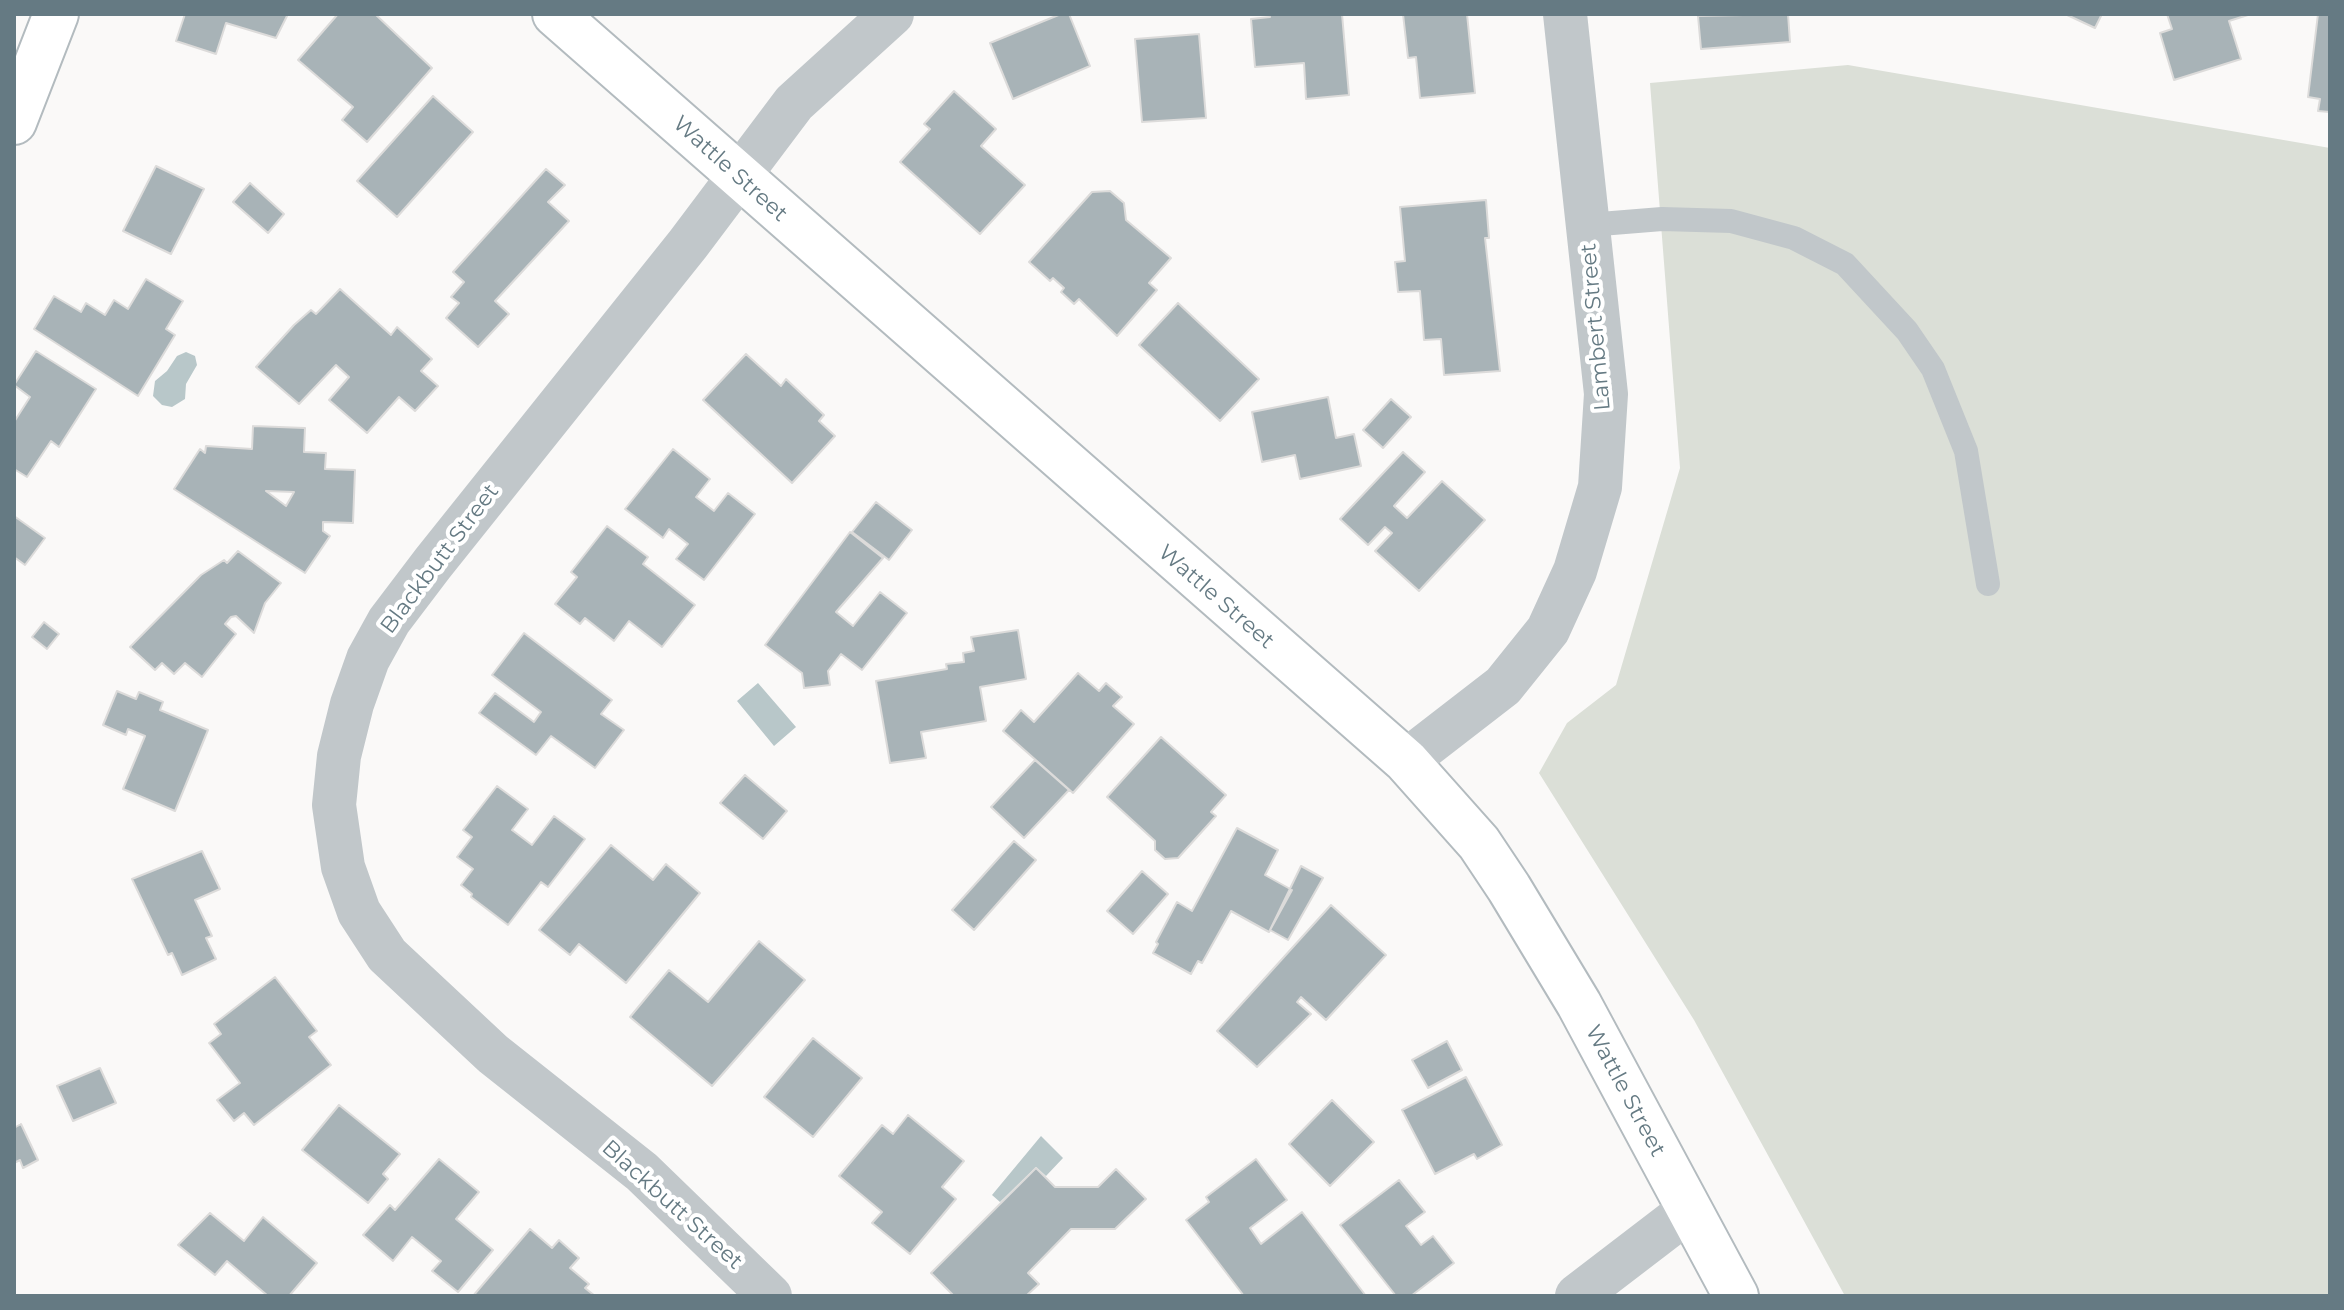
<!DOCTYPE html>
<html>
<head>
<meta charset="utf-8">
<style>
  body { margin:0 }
  #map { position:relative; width:2344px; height:1310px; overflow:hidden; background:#faf9f8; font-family:Montserrat,sans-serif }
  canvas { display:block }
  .frame { position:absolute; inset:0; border:16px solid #657a83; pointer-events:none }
</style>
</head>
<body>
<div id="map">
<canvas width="2344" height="1310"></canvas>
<div class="frame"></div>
</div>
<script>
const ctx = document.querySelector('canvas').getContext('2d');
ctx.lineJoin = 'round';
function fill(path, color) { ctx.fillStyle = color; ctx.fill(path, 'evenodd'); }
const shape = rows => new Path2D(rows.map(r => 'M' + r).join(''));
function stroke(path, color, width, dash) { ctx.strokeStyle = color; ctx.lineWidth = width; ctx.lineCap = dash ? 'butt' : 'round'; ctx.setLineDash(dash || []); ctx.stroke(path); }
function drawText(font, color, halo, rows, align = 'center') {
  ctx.font = font + ' Montserrat,sans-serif'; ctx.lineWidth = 8; ctx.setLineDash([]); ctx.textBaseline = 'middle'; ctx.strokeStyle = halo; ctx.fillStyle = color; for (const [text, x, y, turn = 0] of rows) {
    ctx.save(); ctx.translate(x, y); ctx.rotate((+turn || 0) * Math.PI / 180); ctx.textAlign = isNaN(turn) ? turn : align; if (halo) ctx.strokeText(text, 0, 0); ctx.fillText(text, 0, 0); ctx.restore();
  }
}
fill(shape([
  [1848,65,2330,148,2330,1296,1845,1296,1694,1020,1539,773,1567,723,1616,685,1680,468,1650,83]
]), '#dbdfd7');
fill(shape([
  [186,352,195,356,197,365,186,384,185,399,172,407,162,405,153,396,155,381,167,371,177,356],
  [758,683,796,727,774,746,737,701],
  [1041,1136,1063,1158,1046,1176,1036,1167,1000,1202,992,1195]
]), '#b8c7c9');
const building = shape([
  [185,14,288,14,276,38,226,23,216,54,176,41,185,14],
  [338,14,375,14,432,68,367,142,342,120,353,107,298,60,338,14],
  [1061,14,1069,14,1090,66,1013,99,990,43,1061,14],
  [1269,14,1342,14,1349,95,1306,99,1304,63,1255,67,1251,19,1270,17,1269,14],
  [1403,14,1467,14,1475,93,1420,98,1416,57,1408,58,1403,14],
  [1788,14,1790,42,1701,49,1698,16,1788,14],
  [2065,14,2102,14,2095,28,2065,14],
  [2167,14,2251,14,2229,21,2241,59,2174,80,2160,33,2172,29,2167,14],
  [2318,14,2330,14,2330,112,2318,111,2320,99,2308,97,2318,14],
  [1199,34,1206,118,1142,122,1135,39,1199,34],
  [954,91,996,129,981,146,1025,185,980,234,900,162,930,129,924,124,954,91],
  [433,96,473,132,397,217,357,181,433,96],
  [156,166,204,189,171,254,123,231,156,166],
  [546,169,565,185,548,202,569,221,495,301,509,314,478,347,446,318,459,303,451,297,464,282,453,272,546,169],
  [250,183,284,214,268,233,233,202,250,183],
  [1110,191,1124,203,1126,220,1171,258,1149,283,1157,290,1117,336,1079,299,1074,304,1061,292,1064,288,1053,278,1050,281,1029,262,1092,192,1110,191],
  [1486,200,1489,238,1485,238,1500,371,1444,375,1441,339,1424,340,1420,291,1398,292,1395,262,1405,261,1400,207,1486,200],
  [146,279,183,301,166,329,175,335,138,396,34,329,54,296,81,312,86,303,105,315,114,300,128,309,146,279],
  [340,289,391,335,397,327,432,359,421,371,438,386,415,411,399,397,367,433,329,400,349,377,336,365,299,404,256,367,294,325,311,310,316,314,340,289],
  [1178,303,1259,379,1220,421,1139,345,1178,303],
  [36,351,96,389,59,447,51,441,27,477,14,469,14,422,30,397,14,385,36,351],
  [746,354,781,386,786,379,824,415,819,421,835,436,792,483,703,400,746,354],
  [1328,397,1336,438,1354,434,1361,466,1300,479,1295,455,1262,462,1252,412,1328,397],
  [1391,399,1411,417,1383,448,1363,430,1391,399],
  [253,426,305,428,304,452,326,453,325,469,355,470,353,523,323,522,323,531,330,536,305,573,174,489,200,449,205,453,206,446,252,449,253,426],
  [266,491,294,492,286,506,266,491],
  [673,449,710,479,696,497,714,511,728,493,755,514,704,580,676,559,688,544,669,529,663,538,625,509,673,449],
  [1403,452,1425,472,1394,506,1407,518,1442,481,1485,520,1419,591,1375,551,1392,533,1385,527,1368,545,1340,519,1403,452],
  [876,502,912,530,889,560,852,532,876,502],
  [14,516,45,538,25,565,14,557,14,516],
  [607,526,648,557,643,564,695,605,662,647,629,621,614,641,585,618,580,624,555,604,577,577,571,572,607,526],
  [850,532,883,558,836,612,853,626,880,592,907,613,862,670,841,654,828,671,830,685,804,688,802,673,765,645,850,532],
  [238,551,281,583,265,603,254,633,236,616,231,617,225,624,236,634,202,677,185,663,174,674,162,663,155,670,130,647,201,575,224,560,227,563,238,551],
  [44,622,59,634,47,649,32,637,44,622],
  [1018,630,1026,679,980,687,986,721,921,732,926,758,890,763,876,681,947,669,946,664,964,662,963,653,974,651,971,637,1018,630],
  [524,633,612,700,601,714,624,730,595,768,551,736,536,755,479,713,495,693,534,722,541,712,492,675,524,633],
  [1078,673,1099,691,1106,683,1122,697,1113,706,1134,724,1073,793,1003,731,1021,710,1034,722,1078,673],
  [117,691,136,699,139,692,163,702,160,710,208,730,175,811,123,789,145,736,128,729,126,735,103,725,117,691],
  [1161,737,1226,795,1211,812,1216,816,1178,858,1165,859,1155,850,1155,841,1107,797,1161,737],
  [1035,760,1069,790,1024,838,991,807,1035,760],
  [745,775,787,811,763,839,720,803,745,775],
  [497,786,528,809,512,830,532,845,554,816,585,839,548,887,541,882,508,925,471,897,472,894,461,885,473,869,457,857,472,837,463,830,497,786],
  [1237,828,1278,850,1265,875,1292,890,1269,932,1231,911,1202,963,1198,961,1191,974,1153,953,1158,944,1156,942,1177,902,1192,911,1237,828],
  [1014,841,1036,860,974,930,952,910,1014,841],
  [611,845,653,880,666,864,700,893,626,983,579,944,570,955,539,930,611,845],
  [202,851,220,889,195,900,212,936,206,938,216,959,182,975,172,953,168,955,132,879,202,851],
  [1301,866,1323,878,1288,940,1270,930,1301,866],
  [1142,871,1168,894,1133,934,1107,911,1142,871],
  [1331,905,1386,955,1326,1020,1301,997,1297,1002,1311,1014,1257,1067,1217,1031,1331,905],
  [759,941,805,980,712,1086,630,1017,669,970,708,1002,759,941],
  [275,977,317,1031,309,1037,331,1065,254,1125,244,1113,234,1121,217,1100,240,1083,209,1043,221,1034,214,1024,275,977],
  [813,1038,862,1078,813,1137,764,1097,813,1038],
  [1447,1041,1462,1070,1428,1088,1412,1060,1447,1041],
  [100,1068,116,1103,73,1121,57,1086,100,1068],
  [1466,1077,1502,1145,1477,1159,1474,1154,1435,1174,1402,1110,1466,1077],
  [1332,1100,1374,1142,1330,1186,1289,1144,1332,1100],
  [339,1105,400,1154,383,1174,388,1179,368,1203,302,1150,339,1105],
  [908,1115,964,1161,942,1187,956,1199,910,1254,872,1223,882,1212,839,1176,882,1125,893,1134,908,1115],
  [21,1124,38,1160,23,1168,20,1160,14,1163,14,1128,21,1124],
  [439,1159,479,1192,456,1219,493,1250,458,1292,432,1271,441,1261,412,1237,393,1261,363,1235,390,1205,395,1210,439,1159],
  [1256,1159,1287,1200,1250,1228,1261,1244,1302,1212,1366,1296,1244,1296,1186,1220,1209,1202,1206,1197,1256,1159],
  [1036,1168,1055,1187,1098,1187,1116,1169,1146,1199,1115,1229,1071,1229,1028,1273,1039,1284,1026,1296,954,1296,931,1273,1036,1168],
  [1399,1180,1425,1212,1406,1226,1421,1245,1433,1236,1454,1263,1411,1296,1396,1296,1340,1225,1399,1180],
  [210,1213,244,1241,263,1217,317,1263,289,1296,268,1296,227,1261,215,1275,178,1245,210,1213],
  [530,1229,552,1248,559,1240,579,1258,570,1268,589,1284,585,1288,595,1296,473,1296,530,1229]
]);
fill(building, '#a8b3b7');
stroke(building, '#dcdbda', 2);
const secondary = shape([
  [555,14,1406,761,1479,843,1509,888,1579,1004,1736,1296],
  [14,122,56,14]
]);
stroke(secondary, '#b3bbbf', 48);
stroke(shape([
  [1588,225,1662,219,1731,221,1794,238,1845,264,1907,331,1933,369,1966,451,1988,584]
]), '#c1c7ca', 24);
stroke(shape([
  [1406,761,1503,686,1548,630,1575,571,1600,487,1606,394,1565,14],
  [770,1296,642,1172,493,1054,387,955,359,912,343,867,334,805,339,756,352,704,368,659,389,621,433,563,688,244,794,103,892,14],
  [1577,1296,1688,1211]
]), '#c1c7ca', 44);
stroke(secondary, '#fff', 44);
drawText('22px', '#657a83', '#fff', [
  ["Wattle Street",730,169,42],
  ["Lambert Street",1596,327,-95],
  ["Blackbutt Street",440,559,-53],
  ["Wattle Street",1216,597,41],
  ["Wattle Street",1625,1091,62],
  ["Blackbutt Street",672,1205,42]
]);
</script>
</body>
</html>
